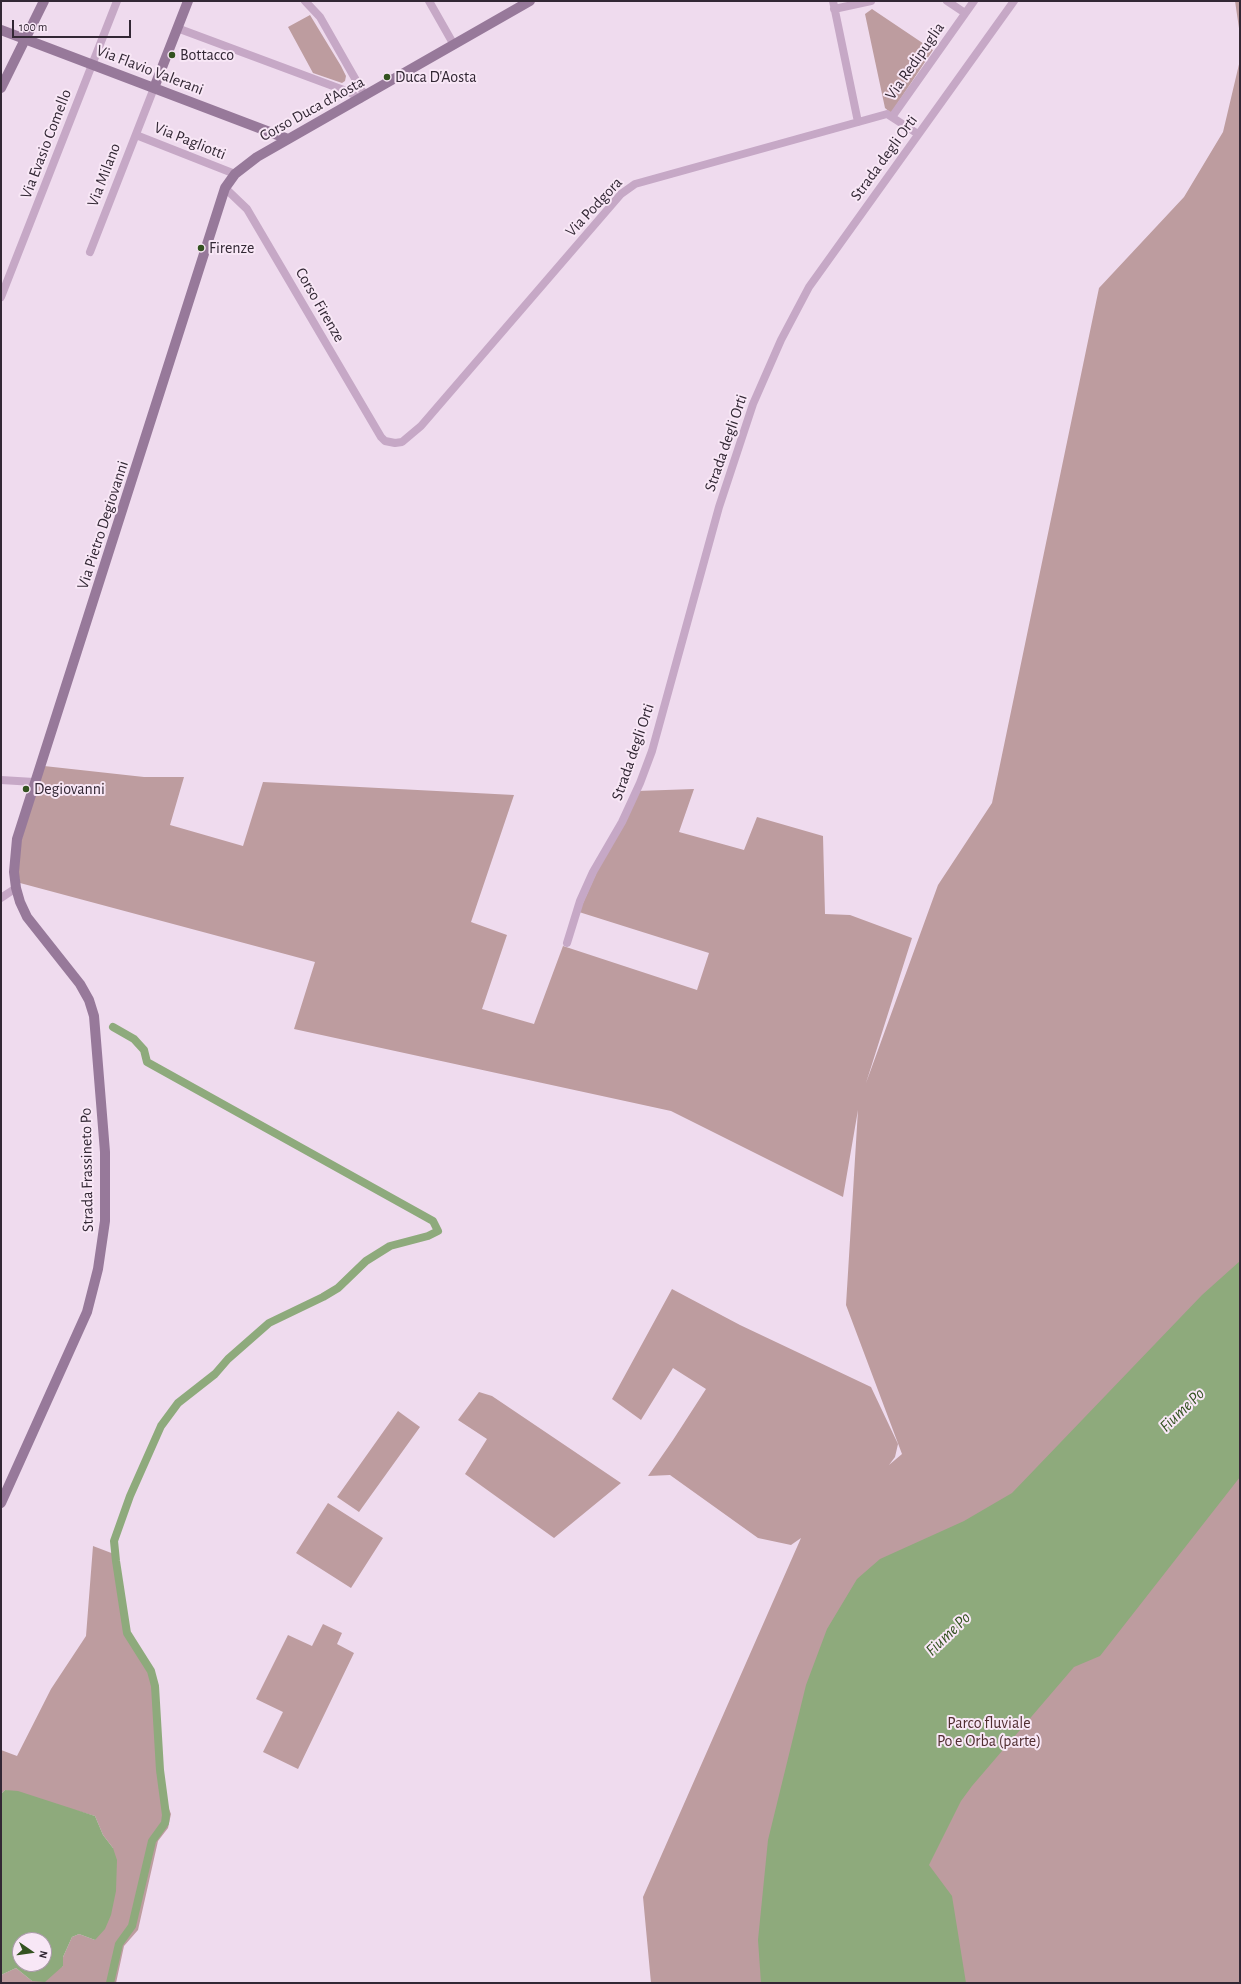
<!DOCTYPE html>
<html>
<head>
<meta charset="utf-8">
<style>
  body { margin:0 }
  #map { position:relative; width:1241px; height:1984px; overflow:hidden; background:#efdbee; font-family:"Alegreya Sans",sans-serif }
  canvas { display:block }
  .frame { position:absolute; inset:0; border:2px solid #322734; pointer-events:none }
  .north { position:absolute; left:12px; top:1932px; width:40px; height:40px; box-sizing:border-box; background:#f8e7f6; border:1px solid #a99aa8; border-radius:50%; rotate:103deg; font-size:11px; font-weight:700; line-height:16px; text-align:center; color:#322734 }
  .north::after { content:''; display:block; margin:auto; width:14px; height:18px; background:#335220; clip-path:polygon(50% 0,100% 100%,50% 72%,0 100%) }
  .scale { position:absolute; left:12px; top:20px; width:119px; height:18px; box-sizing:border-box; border:2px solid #322734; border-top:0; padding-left:5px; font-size:12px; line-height:14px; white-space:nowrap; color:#322734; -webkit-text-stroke:3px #f8e7f6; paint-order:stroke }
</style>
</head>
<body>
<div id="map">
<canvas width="1241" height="1984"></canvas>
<div class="frame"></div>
<div class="north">N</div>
<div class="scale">100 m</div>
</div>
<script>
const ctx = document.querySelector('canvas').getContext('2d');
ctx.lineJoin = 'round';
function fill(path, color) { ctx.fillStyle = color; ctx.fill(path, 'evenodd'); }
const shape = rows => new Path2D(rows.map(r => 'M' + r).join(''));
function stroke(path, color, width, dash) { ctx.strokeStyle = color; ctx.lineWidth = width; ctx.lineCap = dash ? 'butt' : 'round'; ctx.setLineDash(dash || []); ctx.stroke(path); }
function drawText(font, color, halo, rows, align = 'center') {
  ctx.font = font + ' "Alegreya Sans",sans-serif'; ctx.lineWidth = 4; ctx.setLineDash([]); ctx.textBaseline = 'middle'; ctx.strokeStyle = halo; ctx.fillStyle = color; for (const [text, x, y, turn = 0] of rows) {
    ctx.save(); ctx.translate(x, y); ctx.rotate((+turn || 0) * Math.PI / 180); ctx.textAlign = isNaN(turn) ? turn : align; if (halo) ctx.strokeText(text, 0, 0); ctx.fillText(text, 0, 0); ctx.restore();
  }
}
fill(shape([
  [1235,1,1240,1,1240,35],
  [872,9,933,50,891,113,885,108,865,14],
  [310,15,341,66,346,76,345,81,342,83,313,73,288,27],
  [1240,60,1240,1983,651,1983,643,1897,801,1538,791,1545,758,1538,670,1475,648,1476,673,1440,706,1389,673,1368,641,1420,612,1399,672,1289,740,1325,871,1387,898,1444,895,1457,889,1465,902,1454,846,1305,858,1110,843,1197,671,1111,294,1029,315,962,20,883,18,871,21,841,44,766,144,777,184,777,170,825,243,846,263,782,514,795,471,922,507,935,482,1009,534,1024,563,946,697,990,709,953,579,912,610,842,637,791,694,789,679,832,744,850,757,817,823,836,825,914,850,915,912,938,866,1083,938,885,992,803,1099,288,1184,197,1223,132],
  [479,1392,492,1396,621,1483,554,1538,465,1474,487,1439,458,1420],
  [398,1411,420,1427,359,1512,337,1497],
  [328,1503,383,1538,351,1588,296,1553],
  [93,1546,114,1554,126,1629,137,1654,151,1673,157,1705,159,1762,163,1794,171,1814,168,1828,158,1841,138,1930,124,1946,116,1983,1,1983,1,1975,16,1968,32,1981,63,1966,63,1957,72,1937,79,1934,95,1940,113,1848,103,1835,95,1816,5,1790,1,1794,1,1750,17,1756,51,1689,86,1636],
  [323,1624,342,1633,337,1644,354,1653,298,1769,263,1752,283,1712,256,1699,288,1635,312,1646]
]), '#bd9c9f');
fill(shape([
  [1240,1261,1240,1477,1100,1656,1074,1667,972,1786,961,1801,929,1865,952,1896,966,1983,761,1983,758,1940,768,1840,806,1685,827,1629,857,1579,880,1559,964,1521,1012,1493,1202,1295],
  [5,1790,18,1791,95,1816,103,1835,113,1848,117,1860,116,1891,111,1915,105,1929,95,1940,79,1934,72,1937,63,1957,63,1966,45,1982,32,1981,16,1968,1,1975,1,1794],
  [20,1940,44,1940,44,1964,20,1964]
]), '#8eaa7c');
stroke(shape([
  [110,1983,119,1944,132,1926,152,1841,165,1823,166,1815,160,1770,155,1686,151,1671,127,1633,116,1561,114,1541,130,1496,161,1426,178,1403,215,1374,228,1359,269,1323,323,1297,338,1288,366,1261,390,1246,428,1236,438,1231,433,1221,147,1062,144,1050,134,1039,113,1027]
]), '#8eaa7c', 8);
stroke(shape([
  [305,1,320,17,365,96],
  [429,1,454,45],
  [833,1,858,122],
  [947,1,965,13],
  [834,9,871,1],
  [177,28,349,92,360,99],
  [892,117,974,1],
  [136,135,235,174],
  [225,188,247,209,381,437,385,441,395,443,402,442,421,426,621,194,635,184,887,114,918,134],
  [90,252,154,88],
  [1,297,117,1],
  [1,780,34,782],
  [1,898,16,888],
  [567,943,580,901,593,872,622,822,640,783,652,751,719,507,753,404,781,340,809,287,1014,1]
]), '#c6a8c6', 8);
stroke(shape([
  [1,30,288,139],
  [1,88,44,1],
  [154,88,188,1],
  [1,1503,87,1312,98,1269,105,1221,105,1152,94,1016,89,1000,80,984,27,917,20,902,16,888,14,872,17,839,225,188,235,174,257,157,530,1]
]), '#97799a', 10);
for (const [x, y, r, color] of [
  [172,55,4,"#335220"],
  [387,77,4,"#335220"],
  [201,248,4,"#335220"],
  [26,789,4,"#335220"]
]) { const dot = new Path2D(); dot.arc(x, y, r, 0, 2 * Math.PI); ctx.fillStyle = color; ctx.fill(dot); stroke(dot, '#f8e7f6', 1.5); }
drawText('16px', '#322734', '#f8e7f6', [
  ["Bottacco",180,55],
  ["Duca D'Aosta",395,77],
  ["Firenze",209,248],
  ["Degiovanni",34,789]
], 'left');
drawText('16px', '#322734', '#f8e7f6', [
  ["Via Redipuglia",915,61,-55],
  ["Via Flavio Valerani",150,70,21],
  ["Corso Duca d'Aosta",312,109,-29],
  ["Via Pagliotti",190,141,22],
  ["Via Evasio Comello",46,144,-69],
  ["Strada degli Orti",884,158,-54],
  ["Via Milano",104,175,-69],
  ["Via Podgora",594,207,-47],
  ["Corso Firenze",320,305,60],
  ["Strada degli Orti",726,443,-71],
  ["Via Pietro Degiovanni",103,525,-72],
  ["Strada degli Orti",633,752,-71],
  ["Strada Frassineto Po",87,1170,-91]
]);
drawText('16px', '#502d30', '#f8e7f6', [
  ["Parco fluviale",989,1723],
  ["Po e Orba (parte)",989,1741]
]);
drawText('italic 17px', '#335220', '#f8e7f6', [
  ["Fiume Po",1182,1410,-44],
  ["Fiume Po",948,1634,-44]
]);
</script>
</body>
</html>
